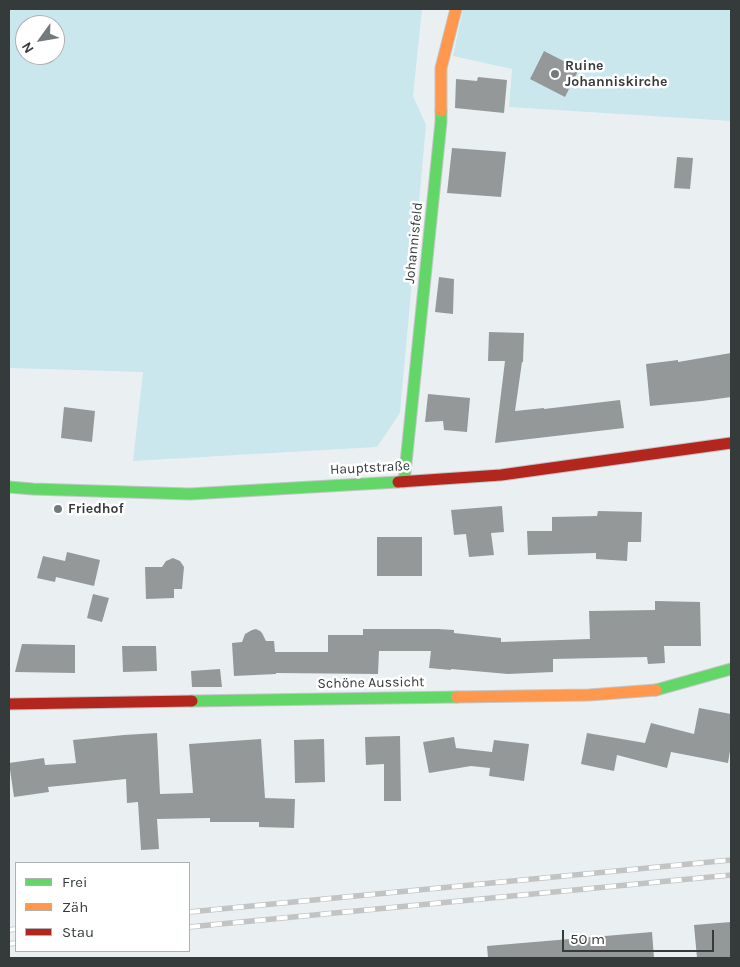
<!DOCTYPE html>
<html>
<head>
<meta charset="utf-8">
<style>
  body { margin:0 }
  #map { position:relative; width:740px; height:967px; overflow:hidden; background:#eaf0f2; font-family:Karla,sans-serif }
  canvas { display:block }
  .frame { position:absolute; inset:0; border:10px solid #353a3b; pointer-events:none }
  .legend { position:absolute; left:15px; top:862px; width:175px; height:90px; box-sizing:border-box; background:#fff; border:1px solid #aeb0b1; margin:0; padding:6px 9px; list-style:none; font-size:15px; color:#353a3b }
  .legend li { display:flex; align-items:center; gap:10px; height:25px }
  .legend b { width:25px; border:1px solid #aeb0b1 }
  .north { position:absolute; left:15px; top:15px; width:50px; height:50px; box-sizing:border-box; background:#fff; border:1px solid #aeb0b1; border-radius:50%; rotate:238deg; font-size:14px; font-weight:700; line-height:20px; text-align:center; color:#353a3b }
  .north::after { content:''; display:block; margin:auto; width:18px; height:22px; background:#747a7b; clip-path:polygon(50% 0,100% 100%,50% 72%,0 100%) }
  .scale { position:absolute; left:562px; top:930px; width:152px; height:22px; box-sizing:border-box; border:2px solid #353a3b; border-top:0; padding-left:6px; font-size:15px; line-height:18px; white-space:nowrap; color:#353a3b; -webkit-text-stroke:4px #fff; paint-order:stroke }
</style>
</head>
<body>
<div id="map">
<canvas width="740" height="967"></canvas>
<div class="frame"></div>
<ul class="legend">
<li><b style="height:6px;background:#63d668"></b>Frei</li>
<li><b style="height:6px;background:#ff974d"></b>Zäh</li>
<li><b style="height:6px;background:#b3261e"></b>Stau</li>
</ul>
<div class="north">N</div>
<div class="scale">50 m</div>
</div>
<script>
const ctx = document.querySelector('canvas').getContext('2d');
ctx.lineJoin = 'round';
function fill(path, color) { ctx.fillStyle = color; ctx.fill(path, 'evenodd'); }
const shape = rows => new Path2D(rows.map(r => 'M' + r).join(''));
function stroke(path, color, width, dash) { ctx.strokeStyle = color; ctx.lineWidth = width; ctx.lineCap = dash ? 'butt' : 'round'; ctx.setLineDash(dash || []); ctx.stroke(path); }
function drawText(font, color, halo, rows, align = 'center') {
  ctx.font = font + ' Karla,sans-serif'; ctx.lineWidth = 5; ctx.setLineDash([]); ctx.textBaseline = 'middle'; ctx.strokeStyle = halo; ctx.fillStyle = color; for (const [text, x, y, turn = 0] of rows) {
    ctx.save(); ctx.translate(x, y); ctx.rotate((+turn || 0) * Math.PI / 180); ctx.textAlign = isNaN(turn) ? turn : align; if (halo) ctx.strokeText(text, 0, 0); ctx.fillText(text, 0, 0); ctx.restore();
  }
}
fill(shape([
  [9,9,422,9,413,96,426,125,400,413,377,447,133,461,143,372,9,368],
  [25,25,55,25,55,55,25,55],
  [463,9,731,9,731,121,509,107,512,69,453,56]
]), '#cae7ee');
fill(shape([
  [544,51,579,69,565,97,530,79],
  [478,77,507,80,504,113,455,108,456,79,477,81],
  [452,148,506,152,501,197,447,193],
  [677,157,693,158,690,189,674,188],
  [439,277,454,279,453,314,435,312],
  [489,332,524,333,523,362,522,362,515,411,544,408,544,409,620,400,624,428,495,443,505,361,488,361],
  [731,353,731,397,702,401,650,406,646,364,678,360,678,362],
  [428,394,470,398,467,432,444,430,443,421,425,422],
  [64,407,95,411,92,442,61,438],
  [502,506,504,532,491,533,494,555,469,557,466,534,454,535,451,510],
  [598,511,642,512,641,542,628,542,627,561,596,559,596,553,528,555,527,531,552,531,552,517,597,516],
  [377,537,422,537,422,576,377,576],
  [67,552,100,560,94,586,56,577,55,582,37,578,43,556,65,561],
  [173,558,180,561,184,567,182,589,174,589,174,598,146,599,145,567,162,567,166,561],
  [93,594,109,598,102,622,87,618],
  [655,601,700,602,701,646,664,646,665,663,648,664,647,657,553,659,553,672,508,674,451,669,451,670,429,668,431,651,379,651,378,674,276,673,276,674,234,676,232,643,242,642,245,634,252,630,256,629,260,631,262,633,266,641,274,641,275,652,328,652,328,635,363,635,363,629,438,629,454,630,454,633,501,638,501,642,590,639,589,611,655,610],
  [22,644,75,645,75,673,15,672],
  [122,646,156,646,157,671,123,672],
  [220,669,222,687,192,687,191,671],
  [699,708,731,714,731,745,728,763,671,752,667,768,617,755,614,771,581,764,587,733,645,743,651,723,694,734],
  [157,733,160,794,193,793,189,744,261,739,265,798,295,799,294,828,259,827,259,822,210,822,210,818,157,819,159,849,141,850,138,802,127,803,126,779,48,787,49,792,14,797,9,763,44,758,45,765,76,763,73,740,124,735],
  [400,736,401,801,384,801,384,764,366,765,365,737],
  [454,737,456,748,492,752,494,740,529,744,524,781,489,776,490,768,471,766,429,773,423,742],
  [324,739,325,782,295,783,294,740],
  [731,922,731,958,697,958,694,925],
  [652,932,654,958,488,958,487,946]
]), '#949899');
const fast = shape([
  [404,482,441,122,441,111],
  [9,487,33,489,190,494,398,482],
  [656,690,731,669],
  [192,701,457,697]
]);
const slow = shape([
  [441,111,441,68,456,9],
  [457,697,589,695,656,690]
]);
const jam = shape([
  [398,482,501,475,731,443],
  [9,704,192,701]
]);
stroke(fast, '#c1c5c7', 13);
stroke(slow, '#c1c5c7', 13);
stroke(jam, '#c1c5c7', 13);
stroke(fast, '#63d668', 11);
stroke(slow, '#ff974d', 11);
stroke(jam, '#b3261e', 11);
const rail = shape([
  [189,912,731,860],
  [189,927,731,875],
  [9,930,16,929],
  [9,944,16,943]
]);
stroke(rail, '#c2c4c4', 5.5);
stroke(rail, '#fff', 4, [11]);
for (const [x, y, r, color] of [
  [555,74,5,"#747a7b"],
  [58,509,5,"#747a7b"]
]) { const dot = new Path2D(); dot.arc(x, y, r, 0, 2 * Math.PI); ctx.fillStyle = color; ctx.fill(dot); stroke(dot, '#fff', 2); }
drawText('bold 14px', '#353a3b', '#fff', [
  ["Ruine",565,66],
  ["Johanniskirche",565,82],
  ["Friedhof",68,509]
], 'left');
drawText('14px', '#353a3b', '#fff', [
  ["Johannisfeld",414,243,-84],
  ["Hauptstraße",370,468,-3],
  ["Schöne Aussicht",371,683,-1]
]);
</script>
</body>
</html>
